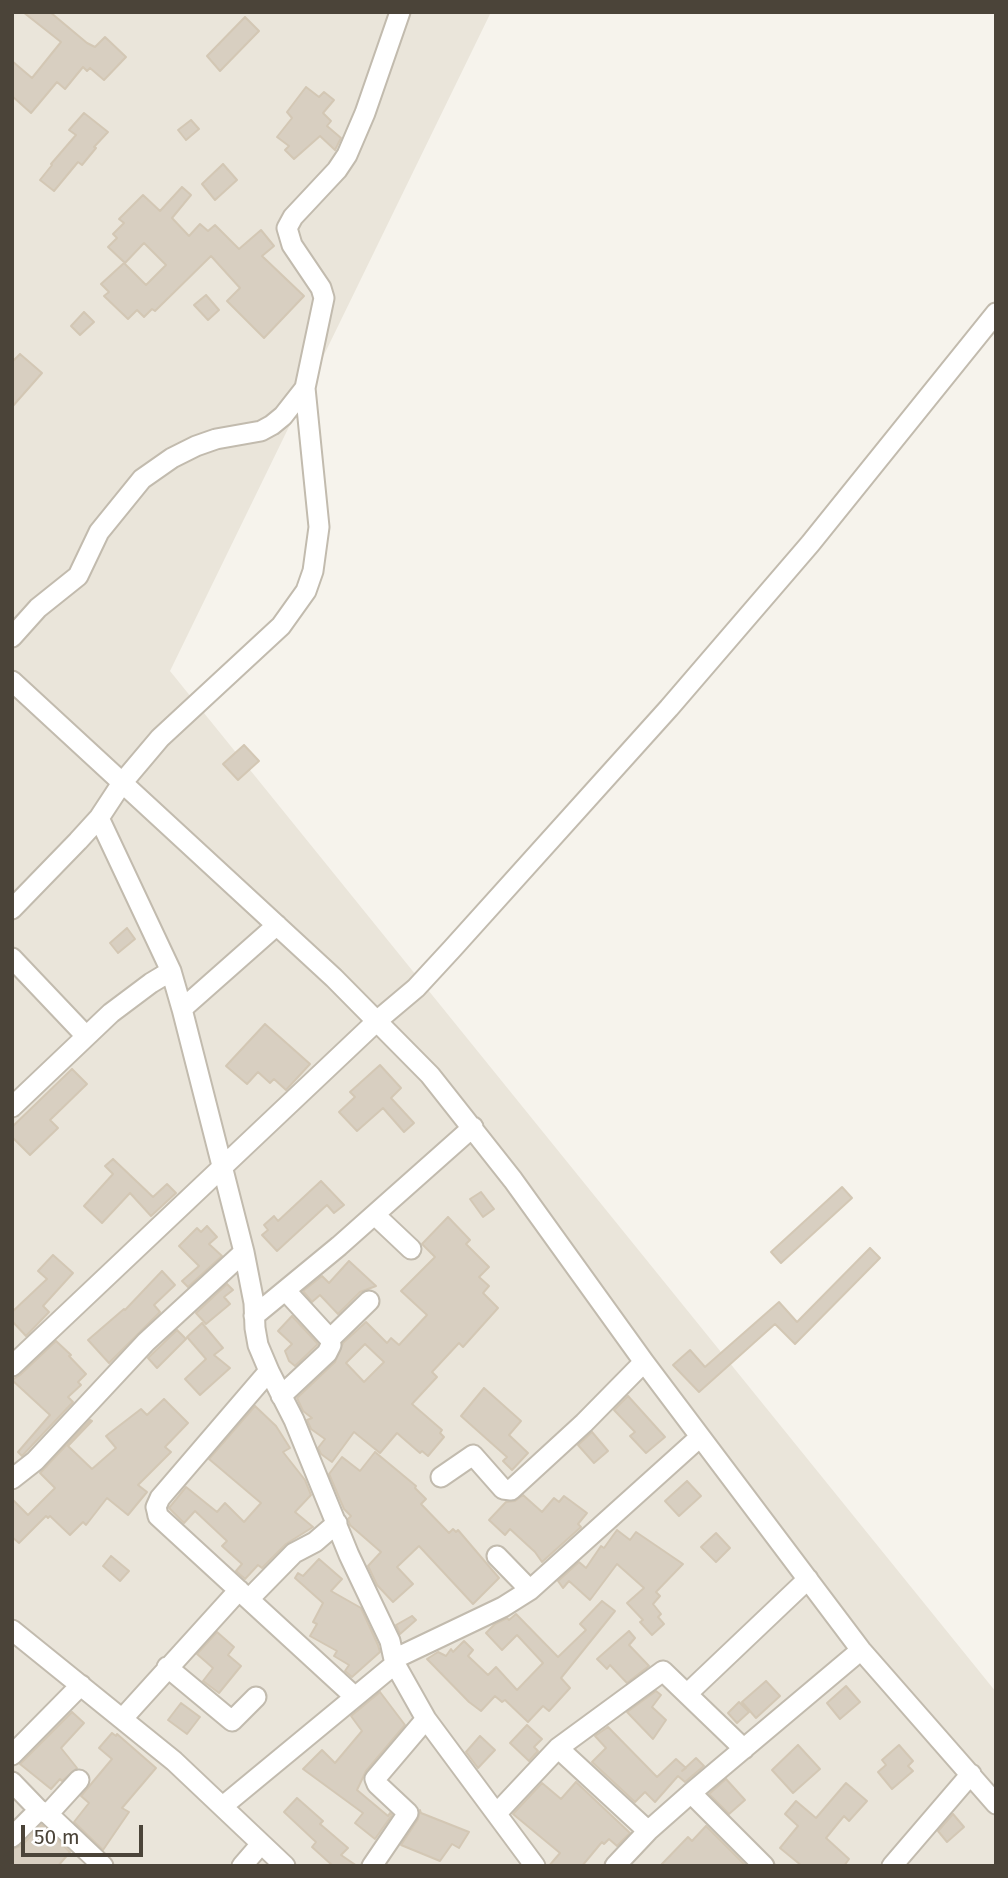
<!DOCTYPE html>
<html>
<head>
<meta charset="utf-8">
<style>
  body { margin:0 }
  #map { position:relative; width:1008px; height:1878px; overflow:hidden; background:#f6f3ec; font-family:"Fira Sans",sans-serif }
  canvas { display:block }
  .frame { position:absolute; inset:0; border:14px solid #4b4439; pointer-events:none }
  .scale { position:absolute; left:21px; top:1825px; width:122px; height:32px; box-sizing:border-box; border:4px solid #4b4439; border-top:0; padding-left:9px; font-size:21px; line-height:24px; white-space:nowrap; color:#4b4439; -webkit-text-stroke:5px #fff; paint-order:stroke }
</style>
</head>
<body>
<div id="map">
<canvas width="1008" height="1878"></canvas>
<div class="frame"></div>
<div class="scale">50 m</div>
</div>
<script>
const ctx = document.querySelector('canvas').getContext('2d');
ctx.lineJoin = 'round';
function fill(path, color) { ctx.fillStyle = color; ctx.fill(path, 'evenodd'); }
const shape = rows => new Path2D(rows.map(r => 'M' + r).join(''));
function stroke(path, color, width, dash) { ctx.strokeStyle = color; ctx.lineWidth = width; ctx.lineCap = dash ? 'butt' : 'round'; ctx.setLineDash(dash || []); ctx.stroke(path); }
fill(shape([
  [12,12,491,12,170,671,996,1692,996,1866,12,1866]
]), '#eae5da');
const building = shape([
  [23,12,50,12,87,43,95,47,105,37,126,57,104,80,90,68,87,71,83,67,65,89,57,82,31,113,12,96,12,61,32,78,61,42,23,12],
  [245,17,259,31,220,71,207,56,245,17],
  [306,87,319,97,324,92,334,100,323,113,331,121,327,126,341,138,335,150,320,136,294,159,285,150,289,146,277,137,292,118,287,112,306,87],
  [84,113,108,132,94,147,96,148,82,165,78,162,54,191,40,180,52,165,51,164,76,135,69,130,84,113],
  [191,120,199,129,186,140,178,130,191,120],
  [223,164,237,180,215,200,202,184,223,164],
  [182,187,191,195,172,218,189,236,200,224,208,231,215,225,239,249,261,230,274,246,262,256,304,296,264,338,227,301,240,288,211,256,155,311,152,309,144,317,137,310,128,319,104,296,109,292,101,284,124,263,146,285,166,265,144,243,125,263,108,247,117,238,113,234,124,223,119,219,143,195,160,211,182,187],
  [206,295,219,310,208,320,194,305,206,295],
  [84,312,94,322,80,335,71,326,84,312],
  [20,354,42,373,12,407,12,362,20,354],
  [244,745,259,761,238,780,223,764,244,745],
  [127,928,135,939,118,953,110,943,127,928],
  [265,1024,310,1064,286,1090,274,1079,270,1083,258,1072,247,1084,226,1066,265,1024],
  [380,1065,401,1088,391,1098,414,1123,404,1132,383,1108,357,1131,339,1112,355,1097,350,1092,380,1065],
  [72,1069,87,1084,50,1120,58,1128,30,1155,12,1137,12,1127,72,1069],
  [113,1159,153,1197,167,1184,176,1193,151,1216,130,1193,102,1223,84,1206,113,1174,105,1166,113,1159],
  [321,1181,344,1205,334,1213,327,1205,277,1251,262,1235,268,1230,264,1225,274,1216,278,1221,321,1181],
  [842,1187,852,1198,781,1263,771,1252,842,1187],
  [481,1192,494,1209,483,1217,470,1199,481,1192],
  [448,1217,470,1240,466,1244,489,1267,479,1277,489,1286,483,1293,498,1308,463,1347,459,1343,432,1372,437,1377,412,1404,442,1430,440,1433,444,1437,428,1456,422,1451,420,1453,397,1433,380,1453,354,1432,332,1462,321,1454,318,1448,325,1439,311,1429,307,1420,312,1418,303,1411,297,1398,335,1362,343,1343,366,1322,387,1343,391,1338,399,1345,427,1315,401,1291,435,1257,422,1244,448,1217],
  [365,1344,384,1362,364,1382,346,1363,365,1344],
  [207,1226,217,1237,209,1244,222,1256,188,1287,182,1281,199,1266,179,1246,197,1228,201,1232,207,1226],
  [870,1248,880,1258,795,1344,775,1324,699,1392,673,1365,690,1350,705,1367,779,1302,797,1322,870,1248],
  [53,1255,73,1273,43,1306,49,1312,26,1336,12,1321,12,1312,47,1279,38,1271,53,1255],
  [349,1261,376,1286,360,1292,338,1314,320,1295,312,1302,303,1291,322,1276,329,1283,349,1261],
  [162,1271,175,1285,154,1305,160,1312,109,1363,88,1340,124,1309,125,1310,162,1271],
  [227,1284,233,1290,224,1297,230,1304,206,1324,196,1313,227,1284],
  [292,1316,318,1344,295,1366,289,1361,285,1351,292,1344,278,1331,292,1316],
  [202,1323,223,1348,214,1355,230,1368,200,1395,185,1379,206,1359,187,1337,202,1323],
  [177,1330,186,1339,157,1368,148,1358,177,1330],
  [56,1341,71,1355,69,1356,86,1374,78,1382,81,1385,68,1397,73,1402,22,1456,18,1452,50,1415,12,1380,20,1375,56,1341],
  [484,1388,521,1421,509,1435,528,1453,512,1470,503,1461,507,1457,461,1416,484,1388],
  [628,1396,665,1437,646,1453,630,1436,635,1432,614,1410,628,1396],
  [164,1399,188,1423,165,1447,171,1452,138,1485,147,1492,128,1515,107,1498,86,1525,83,1522,70,1535,50,1516,48,1518,46,1516,19,1543,12,1537,12,1499,28,1515,55,1488,40,1473,90,1420,92,1421,68,1446,92,1469,116,1448,106,1436,141,1409,147,1415,164,1399],
  [255,1406,276,1426,290,1448,283,1452,305,1480,311,1495,295,1512,313,1527,286,1544,262,1568,258,1565,245,1579,236,1571,242,1564,222,1546,227,1541,195,1511,184,1523,169,1508,186,1487,217,1512,225,1503,244,1522,261,1503,209,1459,255,1406],
  [592,1432,608,1451,594,1463,578,1445,592,1432],
  [375,1452,416,1486,415,1488,426,1499,421,1504,449,1533,453,1529,456,1532,458,1530,499,1578,473,1604,419,1546,397,1567,413,1584,393,1602,377,1585,368,1566,381,1552,350,1525,348,1519,351,1516,344,1509,329,1474,342,1457,360,1471,375,1452],
  [687,1481,701,1496,679,1516,665,1501,687,1481],
  [523,1495,542,1512,554,1498,559,1502,564,1496,587,1513,578,1524,581,1527,542,1562,535,1552,510,1529,505,1535,489,1520,506,1502,515,1501,523,1495],
  [617,1530,630,1540,636,1532,683,1564,656,1592,660,1596,653,1604,661,1614,658,1617,664,1624,652,1635,640,1622,643,1620,627,1603,644,1588,617,1564,590,1600,569,1581,563,1588,558,1581,579,1562,586,1568,601,1546,604,1548,617,1530],
  [716,1533,730,1548,716,1562,701,1547,716,1533],
  [111,1556,129,1571,120,1581,103,1566,111,1556],
  [319,1559,342,1579,331,1591,361,1608,378,1645,380,1652,352,1677,345,1671,349,1665,334,1656,337,1651,310,1636,317,1624,313,1622,323,1603,295,1578,298,1573,303,1576,319,1559],
  [602,1601,615,1611,561,1678,570,1688,549,1711,543,1706,528,1722,505,1700,502,1702,495,1696,481,1711,469,1702,427,1659,438,1652,446,1656,451,1649,453,1652,464,1641,473,1650,468,1656,488,1675,496,1667,517,1690,543,1663,517,1635,502,1650,486,1633,495,1624,507,1618,509,1620,516,1614,558,1657,586,1630,580,1624,602,1601],
  [412,1616,416,1620,400,1634,396,1625,412,1616],
  [629,1631,635,1638,629,1645,649,1666,627,1683,610,1665,607,1669,597,1659,629,1631],
  [217,1632,234,1647,228,1655,241,1666,219,1693,203,1681,213,1668,197,1654,217,1632],
  [766,1681,780,1696,756,1718,742,1702,766,1681],
  [846,1686,860,1702,840,1719,827,1703,846,1686],
  [656,1691,661,1695,652,1707,666,1720,653,1739,627,1712,656,1691],
  [380,1692,405,1725,366,1771,357,1790,388,1816,390,1813,392,1815,375,1839,355,1823,363,1813,303,1769,322,1750,335,1763,362,1731,351,1716,380,1692],
  [739,1702,749,1712,737,1723,728,1713,739,1702],
  [181,1703,200,1717,187,1734,168,1720,181,1703],
  [72,1712,84,1723,61,1748,77,1768,62,1781,60,1779,51,1789,20,1764,72,1712],
  [527,1725,542,1739,534,1747,538,1751,529,1761,510,1743,527,1725],
  [608,1727,657,1777,676,1759,686,1768,682,1771,696,1758,704,1766,685,1782,678,1776,655,1802,645,1792,635,1802,592,1762,606,1748,595,1736,608,1727],
  [112,1733,116,1736,117,1734,156,1768,122,1808,129,1812,103,1850,74,1822,89,1803,81,1796,112,1759,99,1748,112,1733],
  [480,1736,495,1750,478,1768,466,1752,480,1736],
  [798,1745,820,1769,793,1793,772,1770,798,1745],
  [899,1745,913,1761,908,1766,913,1771,892,1789,878,1772,886,1765,882,1760,899,1745],
  [726,1779,745,1800,729,1814,709,1794,726,1779],
  [576,1782,630,1833,617,1846,609,1839,604,1844,602,1842,582,1866,549,1866,560,1853,513,1814,542,1783,561,1799,576,1782],
  [846,1783,867,1801,849,1821,844,1816,826,1838,849,1859,844,1866,802,1866,780,1848,798,1826,785,1814,796,1801,816,1818,846,1783],
  [297,1798,323,1821,320,1824,348,1848,341,1855,357,1866,333,1866,312,1847,316,1842,284,1812,297,1798],
  [420,1810,421,1813,469,1832,459,1848,452,1844,440,1861,401,1845,418,1819,420,1810],
  [953,1814,964,1827,947,1842,938,1831,953,1814],
  [42,1825,70,1852,58,1866,12,1866,12,1849,21,1846,42,1825],
  [706,1826,746,1866,660,1866,688,1837,692,1841,706,1826]
]);
fill(building, '#d8cfc1');
stroke(building, '#d3c7b4', 2);
const minor = shape([
  [12,637,38,608,78,576,99,532,142,479,172,458,196,446,216,439,261,431,272,425,283,416,305,388],
  [12,681,334,978,430,1075,513,1180,644,1362,861,1650,996,1804],
  [99,818,171,971,182,1009],
  [12,909,78,841,99,818,122,783,160,738,281,626,306,591,313,571,319,527,305,388,324,298,321,288,292,245,287,228,293,217,337,170,347,155,365,113,400,12],
  [277,925,182,1009,244,1252,254,1303,255,1328,258,1345,269,1371,294,1420,349,1555,390,1641,395,1664,426,1719,535,1866],
  [12,958,86,1036],
  [12,1107,111,1013,151,983,171,971],
  [375,1215,411,1249],
  [286,1291,330,1339],
  [254,1316,339,1246,473,1127],
  [12,1366,378,1020,416,988,452,949,669,708,810,544,996,313],
  [269,1371,160,1498,156,1507,157,1511,158,1516,354,1696],
  [281,1396,327,1353,331,1345,330,1339,369,1301],
  [441,1477,473,1455,503,1489,511,1490,584,1423,644,1362],
  [12,1479,35,1461,146,1342,244,1252],
  [497,1556,530,1590],
  [249,1599,294,1553,315,1542,337,1523],
  [12,1630,174,1761,285,1866],
  [394,1659,503,1607,530,1590,700,1437],
  [167,1667,232,1721,256,1697],
  [688,1693,808,1579],
  [123,1718,239,1590],
  [558,1748,648,1831],
  [12,1755,81,1685],
  [12,1782,39,1810,48,1814,103,1866],
  [691,1793,764,1866],
  [223,1806,395,1664],
  [497,1813,558,1748,663,1671,744,1749],
  [48,1814,79,1780],
  [12,1837,39,1810],
  [242,1866,261,1844],
  [372,1866,408,1813,377,1784,375,1779,426,1719],
  [615,1866,648,1831,691,1793,861,1650],
  [892,1866,971,1774]
]);
stroke(minor, '#c2bbae', 23);
stroke(minor, '#fff', 19);
</script>
</body>
</html>
